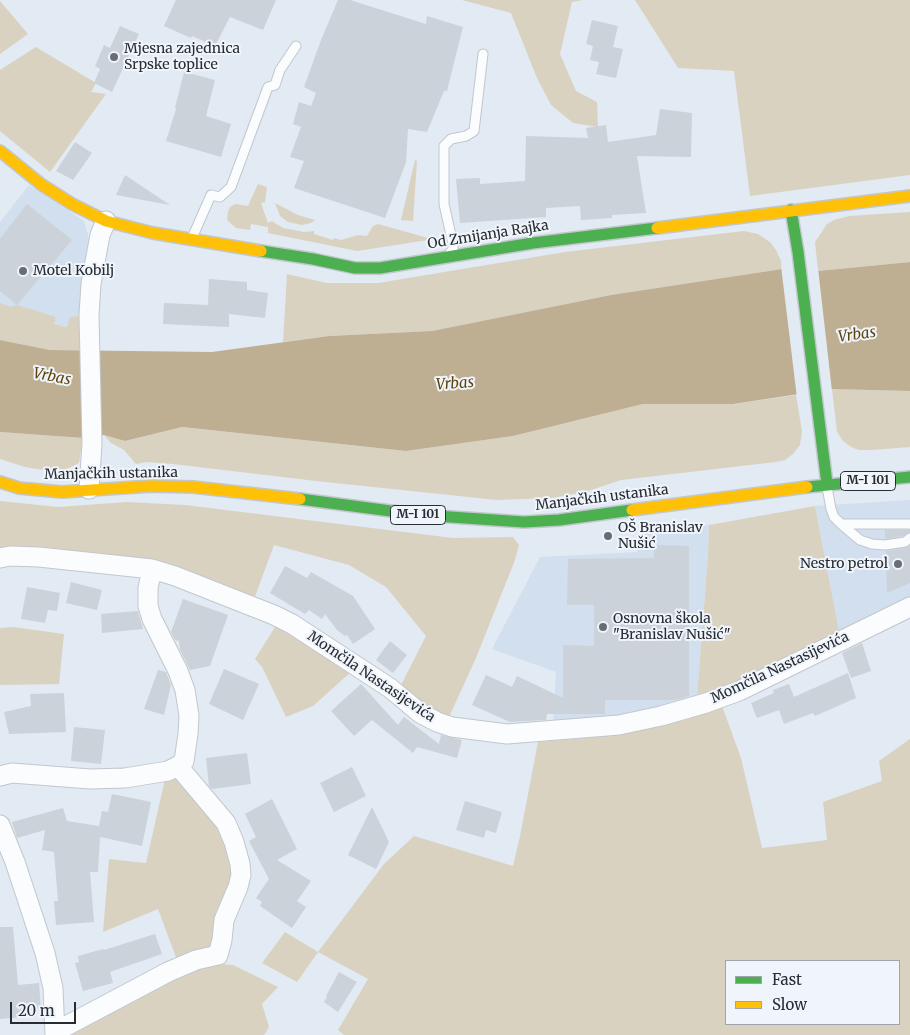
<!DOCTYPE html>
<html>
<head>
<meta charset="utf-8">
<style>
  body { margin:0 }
  #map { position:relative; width:910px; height:1035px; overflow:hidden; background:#e2eaf3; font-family:Merriweather,serif }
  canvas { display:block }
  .legend { position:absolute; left:725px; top:960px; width:175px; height:65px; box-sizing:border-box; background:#f0f5fc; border:1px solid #9fa5ab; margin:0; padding:6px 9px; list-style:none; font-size:15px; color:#262c31 }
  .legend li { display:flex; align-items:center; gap:10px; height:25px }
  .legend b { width:25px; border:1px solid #9fa5ab }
  .scale { position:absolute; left:10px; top:1002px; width:66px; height:22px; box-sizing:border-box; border:2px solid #262c31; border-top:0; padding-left:6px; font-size:15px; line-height:18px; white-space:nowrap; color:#262c31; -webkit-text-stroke:4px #f0f5fc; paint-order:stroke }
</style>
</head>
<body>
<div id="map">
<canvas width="910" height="1035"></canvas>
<ul class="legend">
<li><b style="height:6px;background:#4caf50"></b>Fast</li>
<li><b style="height:6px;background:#ffc107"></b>Slow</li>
</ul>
<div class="scale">20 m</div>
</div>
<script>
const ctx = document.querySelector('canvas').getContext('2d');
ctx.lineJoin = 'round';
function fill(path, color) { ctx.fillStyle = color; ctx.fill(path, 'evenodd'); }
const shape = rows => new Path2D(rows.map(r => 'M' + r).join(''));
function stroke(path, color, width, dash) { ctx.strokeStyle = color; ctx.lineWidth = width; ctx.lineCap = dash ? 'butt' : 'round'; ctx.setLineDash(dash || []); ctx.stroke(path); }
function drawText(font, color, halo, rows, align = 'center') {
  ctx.font = font + ' Merriweather,serif'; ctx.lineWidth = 4; ctx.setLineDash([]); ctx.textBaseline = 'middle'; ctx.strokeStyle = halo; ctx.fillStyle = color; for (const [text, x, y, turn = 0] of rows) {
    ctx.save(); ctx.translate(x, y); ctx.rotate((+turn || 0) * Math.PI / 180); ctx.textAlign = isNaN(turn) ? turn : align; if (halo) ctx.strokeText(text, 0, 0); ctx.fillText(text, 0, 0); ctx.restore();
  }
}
fill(shape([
  [29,185,84,221,88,234,90,263,87,316,70,317,68,327,54,324,56,317,11,308,0,303,0,222],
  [910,500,910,598,839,631,815,506],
  [709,525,708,555,697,699,658,710,553,726,556,672,492,649,540,557,637,552,640,534]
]), '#d2dfee');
fill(shape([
  [462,0,583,0,572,2,560,54,576,91,597,102,598,127,573,123,551,105,537,78,511,13],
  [635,0,910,0,910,175,750,196,734,71,678,68],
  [0,1,28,34,0,54],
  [36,47,96,83,91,92,106,94,50,172,0,131,0,70],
  [415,160,417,161,413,221,401,220],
  [258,184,267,187,265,202,261,203,268,223,272,221,283,228,304,232,314,231,314,234,333,240,334,238,341,240,358,235,367,236,373,226,378,224,428,238,428,240,357,251,268,233,268,227,251,224,250,230,236,228,227,220,228,212,230,207,235,204,248,206],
  [275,203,298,215,315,220,311,223,302,225,288,222,280,216],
  [910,212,910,262,818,271,815,242,827,224,834,220,849,216],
  [744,231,758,234,770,242,776,250,781,261,782,269,611,295,432,331,329,336,283,342,287,274,327,283,378,283,565,252],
  [0,303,11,307,17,305,56,317,54,324,67,327,70,317,79,316,80,350,50,350,0,340],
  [832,389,910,391,910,447,872,450,859,450,851,447,843,441,837,432],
  [796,395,802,431,800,445,793,454,785,460,776,462,621,480,585,492,552,498,497,500,316,481,173,464,146,462,136,464,124,450,111,443,104,435,125,441,182,427,406,451,513,436,643,404,733,404],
  [0,432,83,438,79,463,67,469,50,471,25,467,0,459],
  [0,501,58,507,127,502,185,505,453,538,513,537,519,545,515,560,476,658,449,717,425,706,400,687,426,636,386,587,349,565,274,545,253,602,197,575,0,550],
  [815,506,839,631,742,681,697,699,708,555,709,525],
  [277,624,352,671,313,706,286,717,262,667,255,659],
  [13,627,64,634,59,684,0,685,0,628],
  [722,706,741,758,762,848,827,840,823,802,882,781,879,761,910,739,910,1035,344,1035,338,1030,368,979,318,952,297,982,262,963,285,932,318,952,384,864,414,836,513,866,520,836,538,742,596,737,651,728],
  [726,961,899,961,899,1024,726,1024],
  [176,778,184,782,220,826,235,878,212,949,177,960,158,909,103,932,109,859,146,863,165,779],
  [208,963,233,965,278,987,262,1004,269,1027,264,1035,72,1035,183,974]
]), '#dad2c1');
fill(shape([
  [910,262,910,391,832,389,733,404,643,404,513,436,406,451,182,427,125,441,104,435,83,438,0,432,0,340,50,350,212,352,329,336,432,331,611,295,782,269,818,271]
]), '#beaf93');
fill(shape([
  [781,266,818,268,832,391,797,398]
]), '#e2eaf3');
fill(shape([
  [176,0,276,0,263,30,230,17,215,46,192,36,191,38,164,26],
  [338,0,350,0,426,24,427,16,463,27,447,91,444,91,427,132,408,129,406,162,385,218,294,188,304,161,290,157,301,127,293,124,299,102,311,106,316,93,304,87,321,40],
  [592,20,618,26,613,47,623,49,616,78,596,74,599,62,590,60,593,46,586,44],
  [120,26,139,34,112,92,94,83,100,69,95,66,104,45,110,48],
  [184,72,215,80,206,116,231,124,221,157,166,141,176,109,175,108],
  [660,109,692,113,691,157,637,156,646,213,612,215,612,218,581,220,580,206,546,208,546,217,460,223,456,179,480,178,480,184,525,181,526,136,588,138,586,128,606,125,608,142,656,135],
  [75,142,92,153,73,180,56,171],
  [125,175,170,205,116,195],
  [27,204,72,240,17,305,0,291,0,239],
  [209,279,247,282,247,290,268,293,265,318,229,314,229,327,163,324,164,303,208,305],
  [885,530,910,530,910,532,902,536,885,539],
  [654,545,689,546,689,696,675,700,605,700,605,714,547,714,546,720,510,722,472,705,486,675,512,687,517,676,563,698,563,645,594,646,594,605,567,605,568,559,654,558],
  [910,546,910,583,887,593,886,551,906,548],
  [285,566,307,578,311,572,353,596,375,629,353,644,347,635,345,636,337,630,325,614,322,619,309,610,305,614,270,593],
  [71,582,102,590,97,610,66,603],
  [27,587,60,593,57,611,48,610,45,623,21,619],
  [183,599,228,615,210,666,190,670,180,650,179,641,175,640,171,632],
  [138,611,143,629,102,633,101,614],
  [390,641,407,655,393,673,376,660],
  [862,643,871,671,851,678,842,653],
  [224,669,259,684,243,720,209,704],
  [158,670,166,672,171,685,164,715,144,709],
  [848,673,856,698,815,716,813,713,784,724,779,710,757,718,751,703,774,693,773,690,789,684,794,697],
  [361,684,398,725,404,717,439,744,441,735,462,740,457,758,417,747,413,753,372,720,354,736,331,711],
  [64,693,66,732,9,734,4,712,31,706,30,694],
  [74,727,105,730,101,764,71,761],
  [247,753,251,784,212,789,209,786,206,758],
  [352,767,366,796,334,812,320,783],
  [112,794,151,802,142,846,100,837,98,872,90,872,94,922,56,925,54,901,58,901,54,852,42,850,45,830,17,838,12,822,63,808,67,821,99,826,102,811,108,812],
  [272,799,297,849,277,860,311,881,297,901,306,907,292,928,260,906,262,902,256,898,269,879,249,841,256,837,245,814],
  [465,801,502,812,496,833,486,830,484,838,456,830],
  [372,807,389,842,376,869,348,855],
  [0,927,13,927,18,985,39,983,41,1010,23,1011,24,1017,0,1019],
  [155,934,162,954,110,972,113,983,83,991,75,963,79,962,78,956,103,949,104,950],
  [339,972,357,982,338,1012,324,1002,327,997,326,996]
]), '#cbd2d9');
const lane = shape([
  [192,238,211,195,220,197,231,187,268,87,275,85,280,70,296,46],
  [450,253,453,249,453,244,444,204,444,146,451,139,466,136,474,131,483,54],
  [827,487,831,509,834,517,841,524,860,540,872,544,885,545,905,542,910,538],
  [841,524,910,524]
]);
const street = shape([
  [89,489,92,444,89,315,91,284,100,235,106,221],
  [0,558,10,556,39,557,152,569,175,576,274,615,292,624,390,688,420,713,437,722,452,727,507,734,619,725,661,716,706,703,739,691,910,607],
  [0,776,12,773,90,779,125,778,168,771,178,766,184,761,188,734,189,716,185,690,178,671,152,619,148,606,148,588,152,569],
  [0,825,15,862,45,953,53,988,55,1035],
  [55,1032,168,972,196,960,218,955,222,940,224,920,238,887,241,875,240,864,234,842,226,823,178,766]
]);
const fast = shape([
  [791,210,798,252,827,484],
  [261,251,313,259,355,268,380,268,533,243,657,228],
  [807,487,910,477],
  [300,499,421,515,524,522,559,520,632,510]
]);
const slow = shape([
  [0,151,42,185,72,204,106,221,153,233,261,251],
  [657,228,910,196],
  [0,482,19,488,62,492,151,486,193,487,300,499],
  [632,510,807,487]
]);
stroke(lane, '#c1c7cd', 11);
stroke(street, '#c1c7cd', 21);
stroke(fast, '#c1c7cd', 14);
stroke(slow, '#c1c7cd', 14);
stroke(lane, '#fbfcfd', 9);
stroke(street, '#fbfcfd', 19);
stroke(fast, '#4caf50', 11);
stroke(slow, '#ffc107', 11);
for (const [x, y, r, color] of [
  [114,57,5,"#686e75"],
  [23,271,5,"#686e75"],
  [608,536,5,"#686e75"],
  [898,564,5,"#686e75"],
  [603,627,5,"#686e75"]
]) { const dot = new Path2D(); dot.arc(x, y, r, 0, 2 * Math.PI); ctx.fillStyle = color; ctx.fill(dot); stroke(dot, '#f0f5fc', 2); }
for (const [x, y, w] of [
  [868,481,55],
  [418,515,55]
]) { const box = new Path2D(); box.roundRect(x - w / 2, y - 9.5, w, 19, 4); ctx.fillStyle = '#f0f5fc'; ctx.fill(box); stroke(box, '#262c31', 1); }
drawText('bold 12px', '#262c31', null, [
  ["M-I 101",868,481],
  ["M-I 101",418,515]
]);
drawText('14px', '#262c31', '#f0f5fc', [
  ["Mjesna zajednica",124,49],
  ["Srpske toplice",124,65],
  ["Motel Kobilj",33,271],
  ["OŠ Branislav",618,528],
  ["Nušić",618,544],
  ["Nestro petrol",888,564,"right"],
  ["Osnovna škola",613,619],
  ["\"Branislav Nušić\"",613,635]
], 'left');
drawText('14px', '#262c31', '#f0f5fc', [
  ["Od Zmijanja Rajka",488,235,-9],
  ["Manjačkih ustanika",111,474,-1],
  ["Manjačkih ustanika",602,498,-7],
  ["Momčila Nastasijevića",780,668,-25],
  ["Momčila Nastasijevića",371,677,34]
]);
drawText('italic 15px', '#5f450d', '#f0f5fc', [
  ["Vrbas",857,335,-8],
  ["Vrbas",52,377,11],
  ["Vrbas",455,384,-4]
]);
</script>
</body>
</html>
